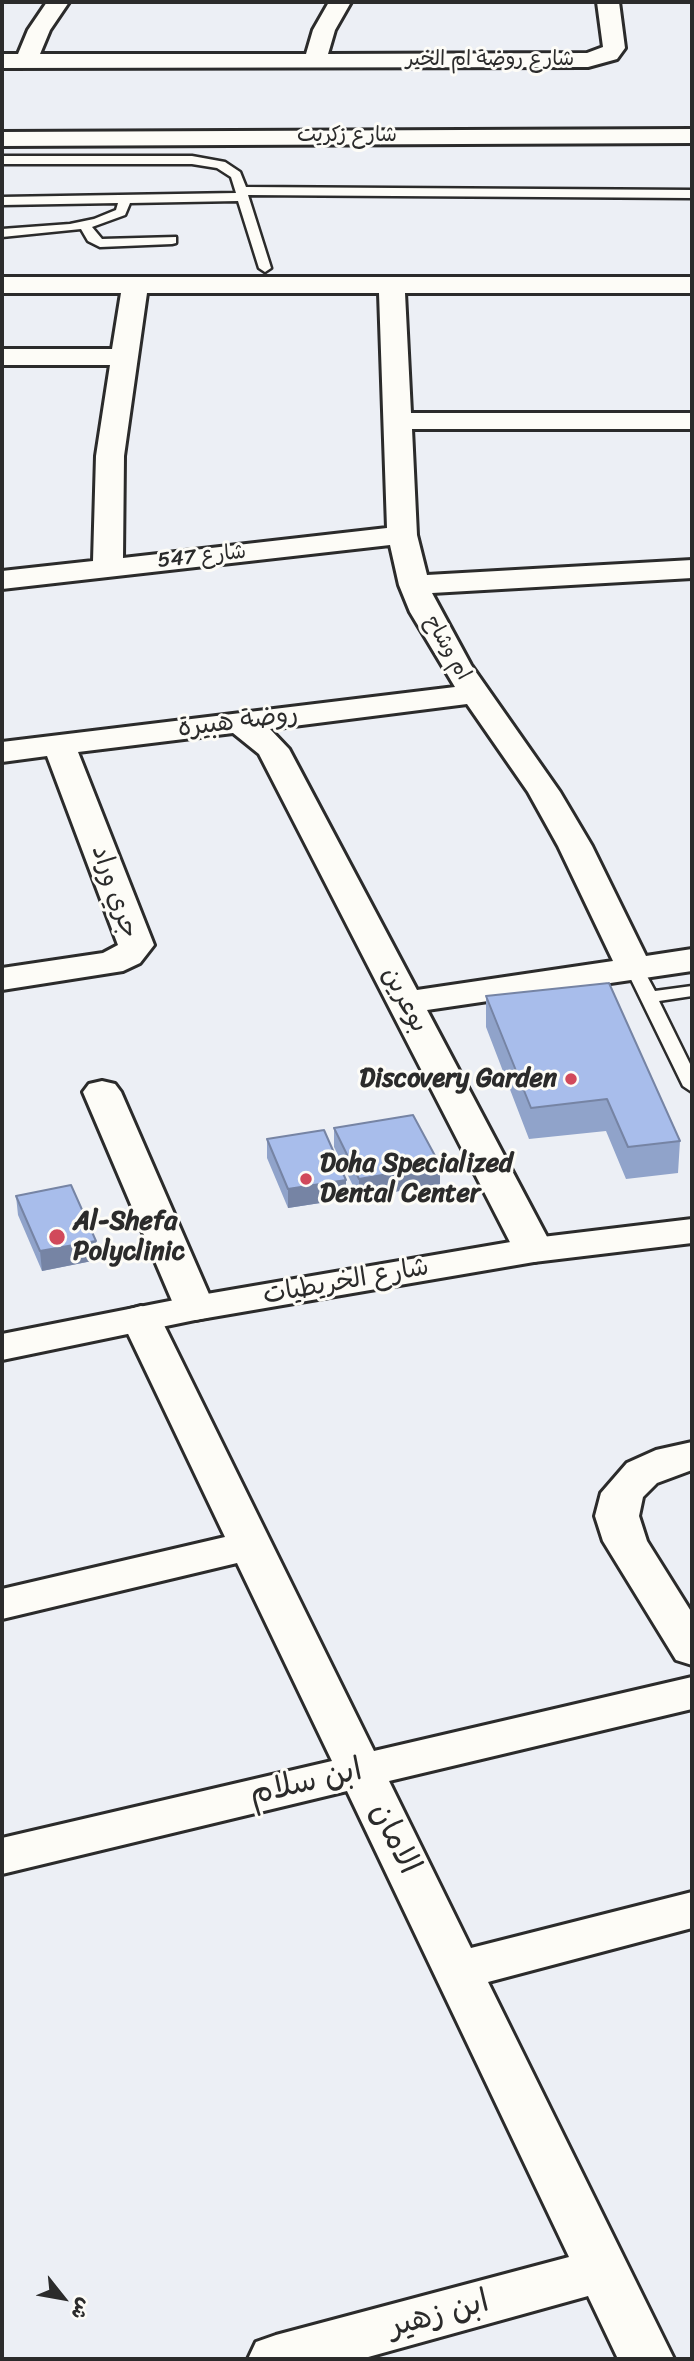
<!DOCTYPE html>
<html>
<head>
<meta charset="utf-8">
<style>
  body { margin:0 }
  #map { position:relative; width:694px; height:2361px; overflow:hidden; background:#eceff5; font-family:Sriracha,"Playpen Sans Arabic",sans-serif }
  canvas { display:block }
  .frame { position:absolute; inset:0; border:4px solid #2b2b2b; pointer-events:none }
  .north { position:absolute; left:28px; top:2263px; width:70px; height:70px; -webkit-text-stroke:5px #fdfcf7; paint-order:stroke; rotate:121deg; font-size:19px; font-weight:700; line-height:28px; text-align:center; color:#2b2b2b }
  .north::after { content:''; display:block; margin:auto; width:24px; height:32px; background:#2b2b2b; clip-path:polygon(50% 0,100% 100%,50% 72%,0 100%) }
</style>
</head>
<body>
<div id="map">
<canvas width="694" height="2361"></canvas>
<div class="frame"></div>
<div class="north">ش</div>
</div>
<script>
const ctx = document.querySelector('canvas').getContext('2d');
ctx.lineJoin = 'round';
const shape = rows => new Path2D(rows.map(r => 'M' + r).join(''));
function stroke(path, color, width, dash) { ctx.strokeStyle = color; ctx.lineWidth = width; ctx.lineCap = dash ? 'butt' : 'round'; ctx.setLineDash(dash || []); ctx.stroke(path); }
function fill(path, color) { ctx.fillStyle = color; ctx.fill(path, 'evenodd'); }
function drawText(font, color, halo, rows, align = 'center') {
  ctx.font = font + ' Sriracha,"Playpen Sans Arabic",sans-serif'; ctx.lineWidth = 6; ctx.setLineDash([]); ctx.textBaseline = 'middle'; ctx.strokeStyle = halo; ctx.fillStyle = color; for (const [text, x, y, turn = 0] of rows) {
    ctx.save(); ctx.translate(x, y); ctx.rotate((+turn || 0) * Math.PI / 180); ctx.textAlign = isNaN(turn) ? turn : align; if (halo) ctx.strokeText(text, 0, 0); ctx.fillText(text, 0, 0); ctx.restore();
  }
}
const lane = shape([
  [2,156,192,156,225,162,240,172,246,187,692,190,692,198,248,195,271,268,265,272,259,268,238,201,130,203,125,215,92,227,102,239,176,237,176,243,172,244,100,247,88,241,81,229,2,237,2,229,70,224,94,219,116,210,118,203,2,205,2,197,236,193,231,177,217,168,192,164,2,164,2,156],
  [635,964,641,965,655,991,692,986,692,996,659,1001,692,1068,692,1092,683,1086,626,969,635,964]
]);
const street = shape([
  [47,2,69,2,50,30,40,54,306,54,313,30,329,2,351,2,335,30,328,54,587,53,603,47,597,2,619,2,625,48,617,59,588,67,2,68,2,54,18,54,28,30,47,2],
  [2,277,692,277,692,293,405,293,411,413,692,413,692,429,412,429,417,535,427,575,692,560,692,578,432,593,471,665,560,792,592,846,646,956,692,949,692,971,427,1010,554,1250,548,1258,534,1262,520,1258,514,1250,259,754,233,733,78,752,154,945,140,963,123,971,2,990,2,968,103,953,118,945,47,756,2,762,2,742,455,687,410,612,399,585,390,545,2,589,2,571,93,561,96,456,110,365,2,365,2,349,112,349,121,293,2,293,2,277],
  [147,293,379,293,387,528,123,558,124,456,147,293],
  [467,704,528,792,558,846,613,961,417,990,289,749,270,729,467,704],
  [102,1081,115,1084,121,1092,215,1308,209,1317,195,1320,181,1317,175,1308,83,1092,89,1084,102,1081],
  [141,1306,155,1310,161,1319,374,1751,692,1677,692,1709,389,1781,471,1948,692,1892,692,1928,488,1982,674,2359,618,2359,588,2296,361,2359,248,2359,256,2342,276,2335,569,2257,347,1791,2,1874,2,1838,332,1761,237,1563,2,1619,2,1589,225,1537,121,1319,127,1310,141,1306],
  [692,1442,692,1470,657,1483,643,1497,639,1516,647,1541,692,1613,692,1665,676,1660,603,1541,595,1516,601,1493,627,1463,656,1450,692,1442]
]);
const secondary = shape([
  [692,129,692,143,2,146,2,132,692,129],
  [692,1219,692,1243,534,1262,195,1320,2,1360,2,1334,195,1296,534,1238,692,1219]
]);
stroke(lane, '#2b2b2b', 5);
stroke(street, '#2b2b2b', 6);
stroke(secondary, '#2b2b2b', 6);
fill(lane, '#fdfcf7');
fill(street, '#fdfcf7');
fill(secondary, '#fdfcf7');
fill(shape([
  [486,996,680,1141,678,1173,626,1179,606,1131,529,1139,486,1027],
  [334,1128,440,1184,359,1198,334,1147],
  [267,1139,346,1199,288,1208,267,1158],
  [16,1196,96,1241,97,1260,42,1271,18,1215]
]), '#90a3ca');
fill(shape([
  [440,1165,440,1184,359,1198,359,1179],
  [346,1180,346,1199,288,1208,288,1189],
  [96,1241,97,1260,42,1271,40,1251]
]), '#7684a4');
const building = shape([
  [609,983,680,1141,628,1147,607,1099,531,1108,486,996,609,983],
  [413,1115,440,1165,359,1179,334,1128,413,1115],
  [324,1130,346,1180,288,1189,267,1139,324,1130],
  [71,1185,96,1241,40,1251,16,1196,71,1185]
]);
fill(building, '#a8bdeb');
stroke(building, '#7684a4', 2);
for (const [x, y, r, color] of [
  [571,1079,7,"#d1495b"],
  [306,1179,7,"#d1495b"],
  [57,1237,9,"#d1495b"]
]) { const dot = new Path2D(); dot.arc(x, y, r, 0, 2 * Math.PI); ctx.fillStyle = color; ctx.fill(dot); stroke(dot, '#fdfcf7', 2.5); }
drawText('21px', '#2b2b2b', '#fdfcf7', [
  ["شارع روضة ام الخير",490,60],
  ["شارع زكريت",347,136],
  ["شارع 547",202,557,-6],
  ["ام وشاح",447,648,60]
]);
drawText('26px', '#2b2b2b', '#fdfcf7', [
  ["روضة هبيرة",238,722,-7],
  ["جري وراد",114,892,71],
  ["بوعرين",404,1000,62],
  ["شارع الخريطيات",346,1282,-10]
]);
drawText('bold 26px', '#2b2b2b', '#fdfcf7', [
  ["Discovery Garden",557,1079,"right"],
  ["Doha Specialized",320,1164],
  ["Dental Center",320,1194],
  ["Al-Shefa",73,1222],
  ["Polyclinic",73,1252]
], 'left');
drawText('32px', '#2b2b2b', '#fdfcf7', [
  ["ابن سلام",306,1783,-13],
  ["الامان",394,1839,64],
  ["ابن زهير",439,2315,-15]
]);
</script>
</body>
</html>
